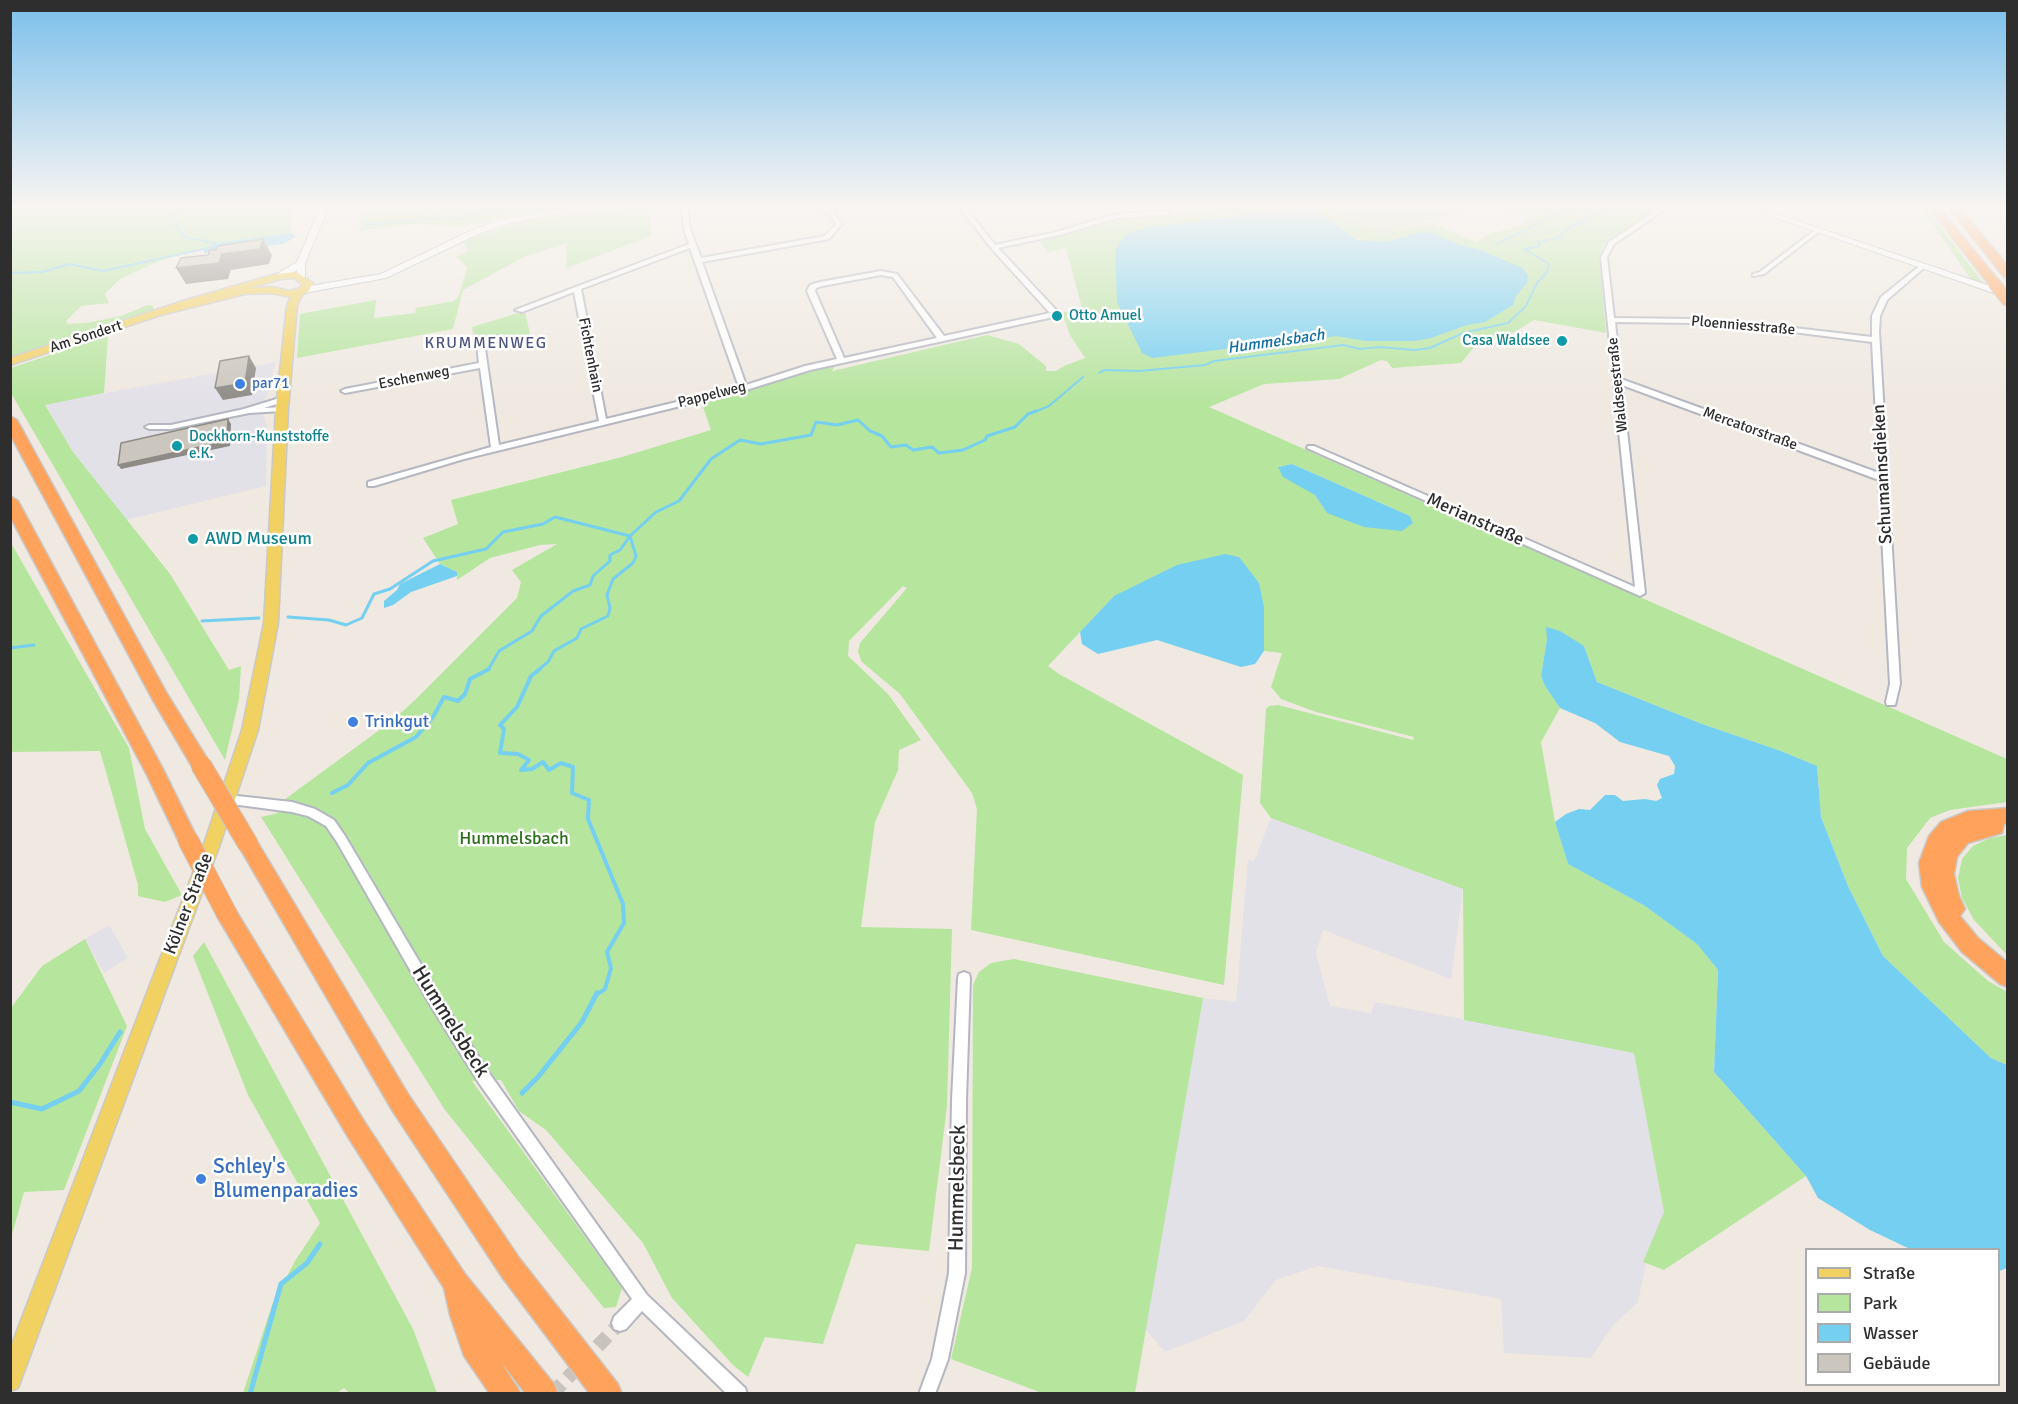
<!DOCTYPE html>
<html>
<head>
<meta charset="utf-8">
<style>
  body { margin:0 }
  #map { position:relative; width:2018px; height:1404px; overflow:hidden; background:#efe9e1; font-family:Signika,sans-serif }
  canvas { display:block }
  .frame { position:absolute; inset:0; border:12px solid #2e2e2e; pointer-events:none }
  .legend { position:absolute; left:1805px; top:1248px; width:195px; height:138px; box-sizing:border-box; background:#fff; border:2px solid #ababab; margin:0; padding:8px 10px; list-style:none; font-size:18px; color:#2e2e2e }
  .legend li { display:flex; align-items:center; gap:12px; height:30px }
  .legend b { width:30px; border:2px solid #ababab }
</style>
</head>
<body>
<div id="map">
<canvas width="2018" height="1404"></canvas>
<div class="frame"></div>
<ul class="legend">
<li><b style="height:8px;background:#f2d163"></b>Straße</li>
<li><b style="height:16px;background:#b6e59e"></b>Park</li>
<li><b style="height:16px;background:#75cff0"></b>Wasser</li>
<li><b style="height:16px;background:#cbc7bf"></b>Gebäude</li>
</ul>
</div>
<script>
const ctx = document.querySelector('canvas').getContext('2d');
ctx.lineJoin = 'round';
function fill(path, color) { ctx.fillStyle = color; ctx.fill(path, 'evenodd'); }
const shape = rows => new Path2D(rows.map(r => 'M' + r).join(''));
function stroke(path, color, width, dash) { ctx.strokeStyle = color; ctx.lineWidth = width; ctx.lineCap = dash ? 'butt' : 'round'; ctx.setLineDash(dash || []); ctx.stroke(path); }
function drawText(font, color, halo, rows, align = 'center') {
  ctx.font = font + ' Signika,sans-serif'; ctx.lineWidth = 5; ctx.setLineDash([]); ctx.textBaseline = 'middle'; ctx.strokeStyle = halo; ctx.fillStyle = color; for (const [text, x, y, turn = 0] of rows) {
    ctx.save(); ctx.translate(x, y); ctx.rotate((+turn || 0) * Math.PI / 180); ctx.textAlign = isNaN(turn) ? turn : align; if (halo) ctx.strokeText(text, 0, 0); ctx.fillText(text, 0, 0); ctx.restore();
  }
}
fill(shape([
  [275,362,270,391,264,400,263,415,267,426,266,486,126,520,73,452,45,404],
  [1271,818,1463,889,1451,979,1323,930,1316,953,1330,1006,1371,1013,1375,1002,1634,1053,1664,1212,1646,1263,1638,1302,1614,1324,1591,1358,1504,1353,1501,1299,1318,1266,1276,1280,1244,1321,1165,1352,1145,1329,1203,998,1236,1002,1248,860,1254,861],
  [109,925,128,958,104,973,85,939]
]), '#e3e1e8');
fill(shape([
  [11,208,295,208,290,227,292,233,214,243,204,249,162,260,120,279,105,294,109,303,81,306,66,321,68,324,86,323,121,316,148,305,153,306,153,310,11,357],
  [454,208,570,208,518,215,461,227,416,224,359,231,362,212],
  [632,208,649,208,651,236,566,268,567,243,526,256,463,290,453,329,297,358,300,314,376,300,374,318,415,313,416,308,454,301,459,296,467,267,456,257,468,251,463,242,501,228,534,219],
  [1224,208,1332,208,1385,234,1429,222,1476,242,1491,233,1519,226,1529,217,1498,208,1658,208,1612,237,1604,244,1599,255,1606,333,1534,320,1505,338,1476,345,1461,363,1392,368,1388,362,1381,360,1339,379,1264,384,1209,407,2007,759,2007,802,1950,810,1930,818,1907,848,1906,879,1944,942,1988,981,2007,992,2007,1065,1991,1058,1883,956,1848,886,1821,817,1817,766,1781,751,1702,724,1597,682,1584,646,1547,639,1541,676,1545,686,1560,708,1541,742,1555,822,1568,864,1645,906,1697,944,1718,970,1714,1072,1806,1176,1664,1270,1643,1262,1664,1212,1634,1053,1464,1020,1463,889,1271,818,1260,803,1266,709,1269,706,1278,705,1413,740,1414,737,1316,712,1281,699,1271,687,1282,653,1264,651,1264,607,1114,596,1048,666,1059,674,1243,775,1224,985,971,930,977,809,972,793,900,694,862,662,858,652,860,643,907,588,903,586,849,641,848,656,888,694,921,740,899,750,898,770,875,822,861,927,952,929,947,1106,929,1251,856,1244,823,1344,765,1337,748,1377,733,1365,672,1298,643,1243,546,1130,519,1111,501,1080,472,1081,622,1288,616,1307,604,1308,445,1110,261,817,278,813,273,808,393,720,414,701,517,598,521,582,512,570,557,544,540,545,490,558,457,580,457,572,440,564,423,538,458,524,451,500,622,457,711,430,701,401,811,370,835,365,832,371,987,335,1019,344,1046,366,1046,371,1056,371,1064,366,1085,358,1070,335,1062,313,1082,308,1066,248,1048,252,1037,239,1116,218],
  [1292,464,1410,516,1412,523,1327,513,1315,495,1278,467],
  [1921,208,1926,208,1984,284,1971,279],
  [525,311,530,334,501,340,500,335,474,339,472,327],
  [108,335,104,393,45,405,73,452,170,574,229,670,241,666,239,699,225,760,11,393,11,368],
  [11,543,129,748,145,829,182,895,165,902,138,896,138,885,100,751,11,752],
  [2007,835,2008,835,2007,955,1974,920,1962,898,1958,878,1962,859,1973,846,1990,838],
  [85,939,127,1026,64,1190,24,1192,11,1238,11,1008,42,966],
  [204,942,413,1329,437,1393,349,1393,344,1388,337,1393,243,1393,272,1305,295,1261,320,1223,248,1095,193,956],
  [1014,959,1203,998,1135,1393,1042,1393,951,1359,972,1268,973,985,979,972,991,963]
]), '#b6e59e');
fill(shape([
  [1332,208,1468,208,1385,234,1373,235]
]), '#c8d9b8');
fill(shape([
  [1298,208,1317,210,1356,240,1386,242,1421,232,1431,233,1463,246,1481,250,1522,268,1528,275,1527,283,1516,296,1513,305,1485,322,1467,325,1431,338,1415,341,1366,341,1336,336,1269,347,1226,349,1152,358,1142,353,1117,302,1115,251,1125,235,1145,228],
  [292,233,296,237,283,244,204,253,204,249,214,243],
  [1292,464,1410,516,1413,523,1402,531,1364,527,1327,513,1315,495,1283,477,1278,467],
  [1225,554,1239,557,1259,583,1264,607,1264,651,1255,664,1241,667,1157,640,1098,654,1082,644,1080,632,1114,596,1177,565],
  [440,564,457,572,457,576,411,592,393,605,384,608,384,601,397,590,400,584],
  [1546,627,1560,631,1584,646,1597,682,1702,724,1781,751,1817,766,1821,817,1848,886,1883,956,1991,1058,2007,1065,2007,1268,1999,1271,1998,1250,1910,1249,1870,1230,1818,1198,1806,1176,1714,1072,1718,970,1697,944,1645,906,1568,864,1555,822,1566,814,1579,809,1590,810,1605,795,1615,795,1623,801,1645,799,1656,801,1662,798,1657,785,1660,779,1674,774,1675,766,1669,756,1620,742,1595,723,1560,708,1545,686,1541,676,1547,639]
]), '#75cff0');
stroke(shape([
  [180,208,175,214,177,228,185,237,219,244],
  [365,225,447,217,455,220,500,208],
  [1497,244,1570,208],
  [10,273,43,272,69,264,103,271,208,248],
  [1099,373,1104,370,1139,371,1205,365,1214,361,1343,345,1360,349,1379,347,1414,350,1430,348,1463,333,1508,323,1526,306,1537,283,1547,272,1549,264,1524,249,1539,247,1539,242,1561,237,1563,232,1608,208],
  [1032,413,1049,406,1083,377]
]), '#75cff0', 2);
stroke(shape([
  [288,617,329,620,346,625,362,618,374,594,390,589,433,561,486,549,503,532,543,524,555,517,630,536,636,556,633,563,613,579,607,595,610,608,608,616,581,629,577,638,554,651,548,662,538,670],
  [202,621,259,618],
  [10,648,34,645],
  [488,670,499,651,532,631,541,616,573,591,590,585,593,576,610,561,610,555,620,550,630,536,656,512,679,501,711,459,740,440,761,444,811,435,816,422,837,425,858,420,870,431,882,436,891,447,906,445,913,450,932,447,939,453,963,450,985,440,987,436,1015,427,1028,414,1036,411]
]), '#75cff0', 3);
stroke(shape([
  [540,669,531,676,517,707,500,725,504,729,500,753,518,754,529,760,521,770,532,769,543,762,549,770,561,763,573,767,572,793,589,800,588,819,623,904,624,923,607,952,611,968,605,989,596,995],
  [332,793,348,785,368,763,416,737,433,717,444,697,458,701,465,694,470,679,489,669]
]), '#75cff0', 4);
stroke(shape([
  [522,1093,538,1077,582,1022,597,993],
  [10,1102,42,1109,79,1091,100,1064,120,1032],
  [250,1394,281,1284,307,1263,320,1244]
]), '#75cff0', 5);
stroke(shape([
  [552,1394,620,1323]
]), '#c8c4bd', 14, [14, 8]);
const street = shape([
  [681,208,687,208,691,232,701,258,825,236,836,224,829,214,819,208,826,208,833,212,842,224,829,239,702,262,746,385,805,366,837,359,807,291,810,285,820,282,881,271,897,274,944,336,1050,313,991,248,960,208,966,208,995,245,1056,232,1116,214,1161,211,1158,208,1164,208,1169,213,1166,215,1117,218,1059,235,998,248,1058,312,1058,316,810,370,746,390,464,459,374,486,368,486,368,482,491,447,480,368,345,393,341,391,345,389,479,363,477,344,461,346,458,346,458,342,497,336,501,338,484,342,499,445,599,421,574,292,522,312,515,310,689,244,685,232,681,208],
  [690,248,739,387,606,419,581,289,690,248],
  [881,275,893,277,937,338,844,358,815,291,816,288,822,286,881,275],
  [1660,208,1667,208,1614,244,1607,257,1614,318,1693,319,1777,326,1872,337,1872,316,1881,297,1921,265,1926,266,1887,300,1880,316,1879,331,1900,684,1895,705,1887,705,1886,702,1890,684,1879,480,1622,385,1645,593,1640,596,1307,448,1308,446,1314,446,1635,587,1601,257,1609,242,1660,208],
  [1615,322,1693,323,1777,330,1872,342,1879,473,1621,379,1615,322],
  [1816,229,1821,230,1764,274,1753,276,1753,274,1760,272,1816,229],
  [283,397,287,399,286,401,264,408,285,407,286,409,282,411,249,413,171,429,149,429,145,427,149,425,171,425,244,409,283,397],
  [228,795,292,802,315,809,334,820,345,836,439,995,489,1073,647,1295,745,1388,747,1394,727,1394,642,1311,626,1329,620,1331,614,1329,612,1323,614,1317,632,1299,479,1083,429,1003,337,842,326,826,308,816,292,812,224,803,222,800,224,797,228,795],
  [964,972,969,974,970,978,966,1100,965,1273,948,1359,935,1394,919,1394,932,1359,949,1273,952,1100,958,978,959,974,964,972]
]);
const secondary = shape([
  [320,208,328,208,305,263,305,277,298,279,297,270,283,278,277,278,277,274,297,262,320,208],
  [574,208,604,208,600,210,555,214,506,224,476,235,386,278,304,293,299,290,304,287,381,274,470,231,501,220,574,208],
  [1748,208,1759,208,2008,292,2008,298,1748,208]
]);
const primary = shape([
  [296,272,313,283,308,292,303,294,297,305,288,409,278,623,258,730,219,847,21,1380,18,1388,10,1391,10,1349,203,847,242,730,264,623,276,409,287,305,291,297,271,293,245,294,161,315,10,365,10,358,183,301,276,274,296,272],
  [294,278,302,284,300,288,290,291,272,287,250,288,281,279,294,278]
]);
const highway = shape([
  [1929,208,1940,208,1998,280,1998,286,1990,286,1929,208],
  [1949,208,1960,208,2008,266,2008,277,2004,277,1949,208],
  [10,416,17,420,166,692,208,760,210,765,208,770,201,772,194,770,154,702,10,434,10,416],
  [10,496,18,501,163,769,198,840,195,846,188,848,181,846,147,775,10,516,10,496],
  [2008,808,2008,824,2004,824,2002,833,1968,843,1957,857,1954,874,1959,896,1965,909,1960,916,1978,938,2008,963,2008,987,2000,984,1962,952,1939,922,1922,887,1919,863,1929,836,1941,822,1968,811,2008,808],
  [248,836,255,838,408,1094,520,1259,618,1384,622,1394,590,1394,502,1277,392,1110,241,850,238,844,241,838,248,836],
  [228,907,235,909,364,1121,465,1274,554,1384,558,1394,526,1394,501,1362,521,1394,490,1394,464,1356,450,1315,444,1288,348,1137,221,923,217,916,221,909,228,907]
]);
stroke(street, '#b4b7c1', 4);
stroke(secondary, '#b4b7c1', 2);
stroke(primary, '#c9c9c9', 3);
stroke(highway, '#c9c9c9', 3);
fill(street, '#fff');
fill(secondary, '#fff');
fill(primary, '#f2d163');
fill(highway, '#ffa35c');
const highwayBridgeFar1 = shape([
  [1994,283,2008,301]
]);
const highwayBridge = shape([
  [201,765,248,844],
  [188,840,228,916]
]);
stroke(highwayBridgeFar1, '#c9c9c9', 14, []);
stroke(highwayBridge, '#c9c9c9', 22, []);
stroke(highwayBridgeFar1, '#ffa35c', 12);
stroke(highwayBridge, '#ffa35c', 20);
fill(shape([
  [263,239,272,255,269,264,231,270,228,279,186,284,176,268,222,254],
  [249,356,256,368,252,395,223,400,215,388],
  [228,419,231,424,230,446,121,469,118,465]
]), '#8e8b86');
const building = shape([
  [263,239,260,249,222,254,219,263,176,268,181,258,208,255,210,250,216,250,218,246,263,239],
  [249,356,245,383,215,388,220,361,249,356],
  [228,419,227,441,118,465,121,443,228,419]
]);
fill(building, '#cbc7bf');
stroke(building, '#8e8b86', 1.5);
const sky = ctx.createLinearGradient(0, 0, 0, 404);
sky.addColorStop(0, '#7abfeb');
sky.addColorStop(0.51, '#f8f5f2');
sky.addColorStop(1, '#f8f5f200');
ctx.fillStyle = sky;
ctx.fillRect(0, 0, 2018, 404);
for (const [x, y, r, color] of [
  [1057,316,6,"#0f9aa8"],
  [1562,341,6,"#0f9aa8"],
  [240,384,6,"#3f7fe0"],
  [177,446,6,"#0f9aa8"],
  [193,539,6,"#0f9aa8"],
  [353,722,6,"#3f7fe0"],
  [201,1179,6,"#3f7fe0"]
]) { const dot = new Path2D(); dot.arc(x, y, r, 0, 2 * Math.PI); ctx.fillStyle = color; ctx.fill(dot); stroke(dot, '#fff', 2); }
drawText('15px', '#0d838f', '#fff', [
  ["Otto Amuel",1069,316],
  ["Casa Waldsee",1550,341,"right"],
  ["Dockhorn-Kunststoffe",189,437],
  ["e.K.",189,454]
], 'left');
drawText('15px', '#2e2e2e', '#fff', [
  ["Ploenniesstraße",1743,326,5],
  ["Am Sondert",86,337,-18],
  ["Fichtenhain",590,355,79],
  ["Eschenweg",414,378,-11],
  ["Waldseestraße",1618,385,-96],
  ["Pappelweg",712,395,-14],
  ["Mercatorstraße",1750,429,20]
]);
drawText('15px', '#366cbe', '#fff', [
  ["par71",252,384]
], 'left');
drawText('italic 16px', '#0d6fa3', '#fff', [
  ["Hummelsbach",1276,342,-8]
]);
ctx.letterSpacing = '1.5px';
drawText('16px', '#4d5680', '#fff', [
  ["KRUMMENWEG",486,344]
]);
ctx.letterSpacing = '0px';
drawText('18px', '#2e2e2e', '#fff', [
  ["Schumannsdieken",1883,474,-93],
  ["Merianstraße",1475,520,24],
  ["Kölner Straße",189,904,-69]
]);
drawText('18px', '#0d838f', '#fff', [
  ["AWD Museum",205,539]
], 'left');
drawText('18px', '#366cbe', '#fff', [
  ["Trinkgut",365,722]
], 'left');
drawText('18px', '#2c6e1b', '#fff', [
  ["Hummelsbach",514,839]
]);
drawText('21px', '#2e2e2e', '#fff', [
  ["Hummelsbeck",450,1022,58],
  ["Hummelsbeck",958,1188,-89]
]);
drawText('21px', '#366cbe', '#fff', [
  ["Schley's",213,1167],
  ["Blumenparadies",213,1191]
], 'left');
</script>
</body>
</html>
